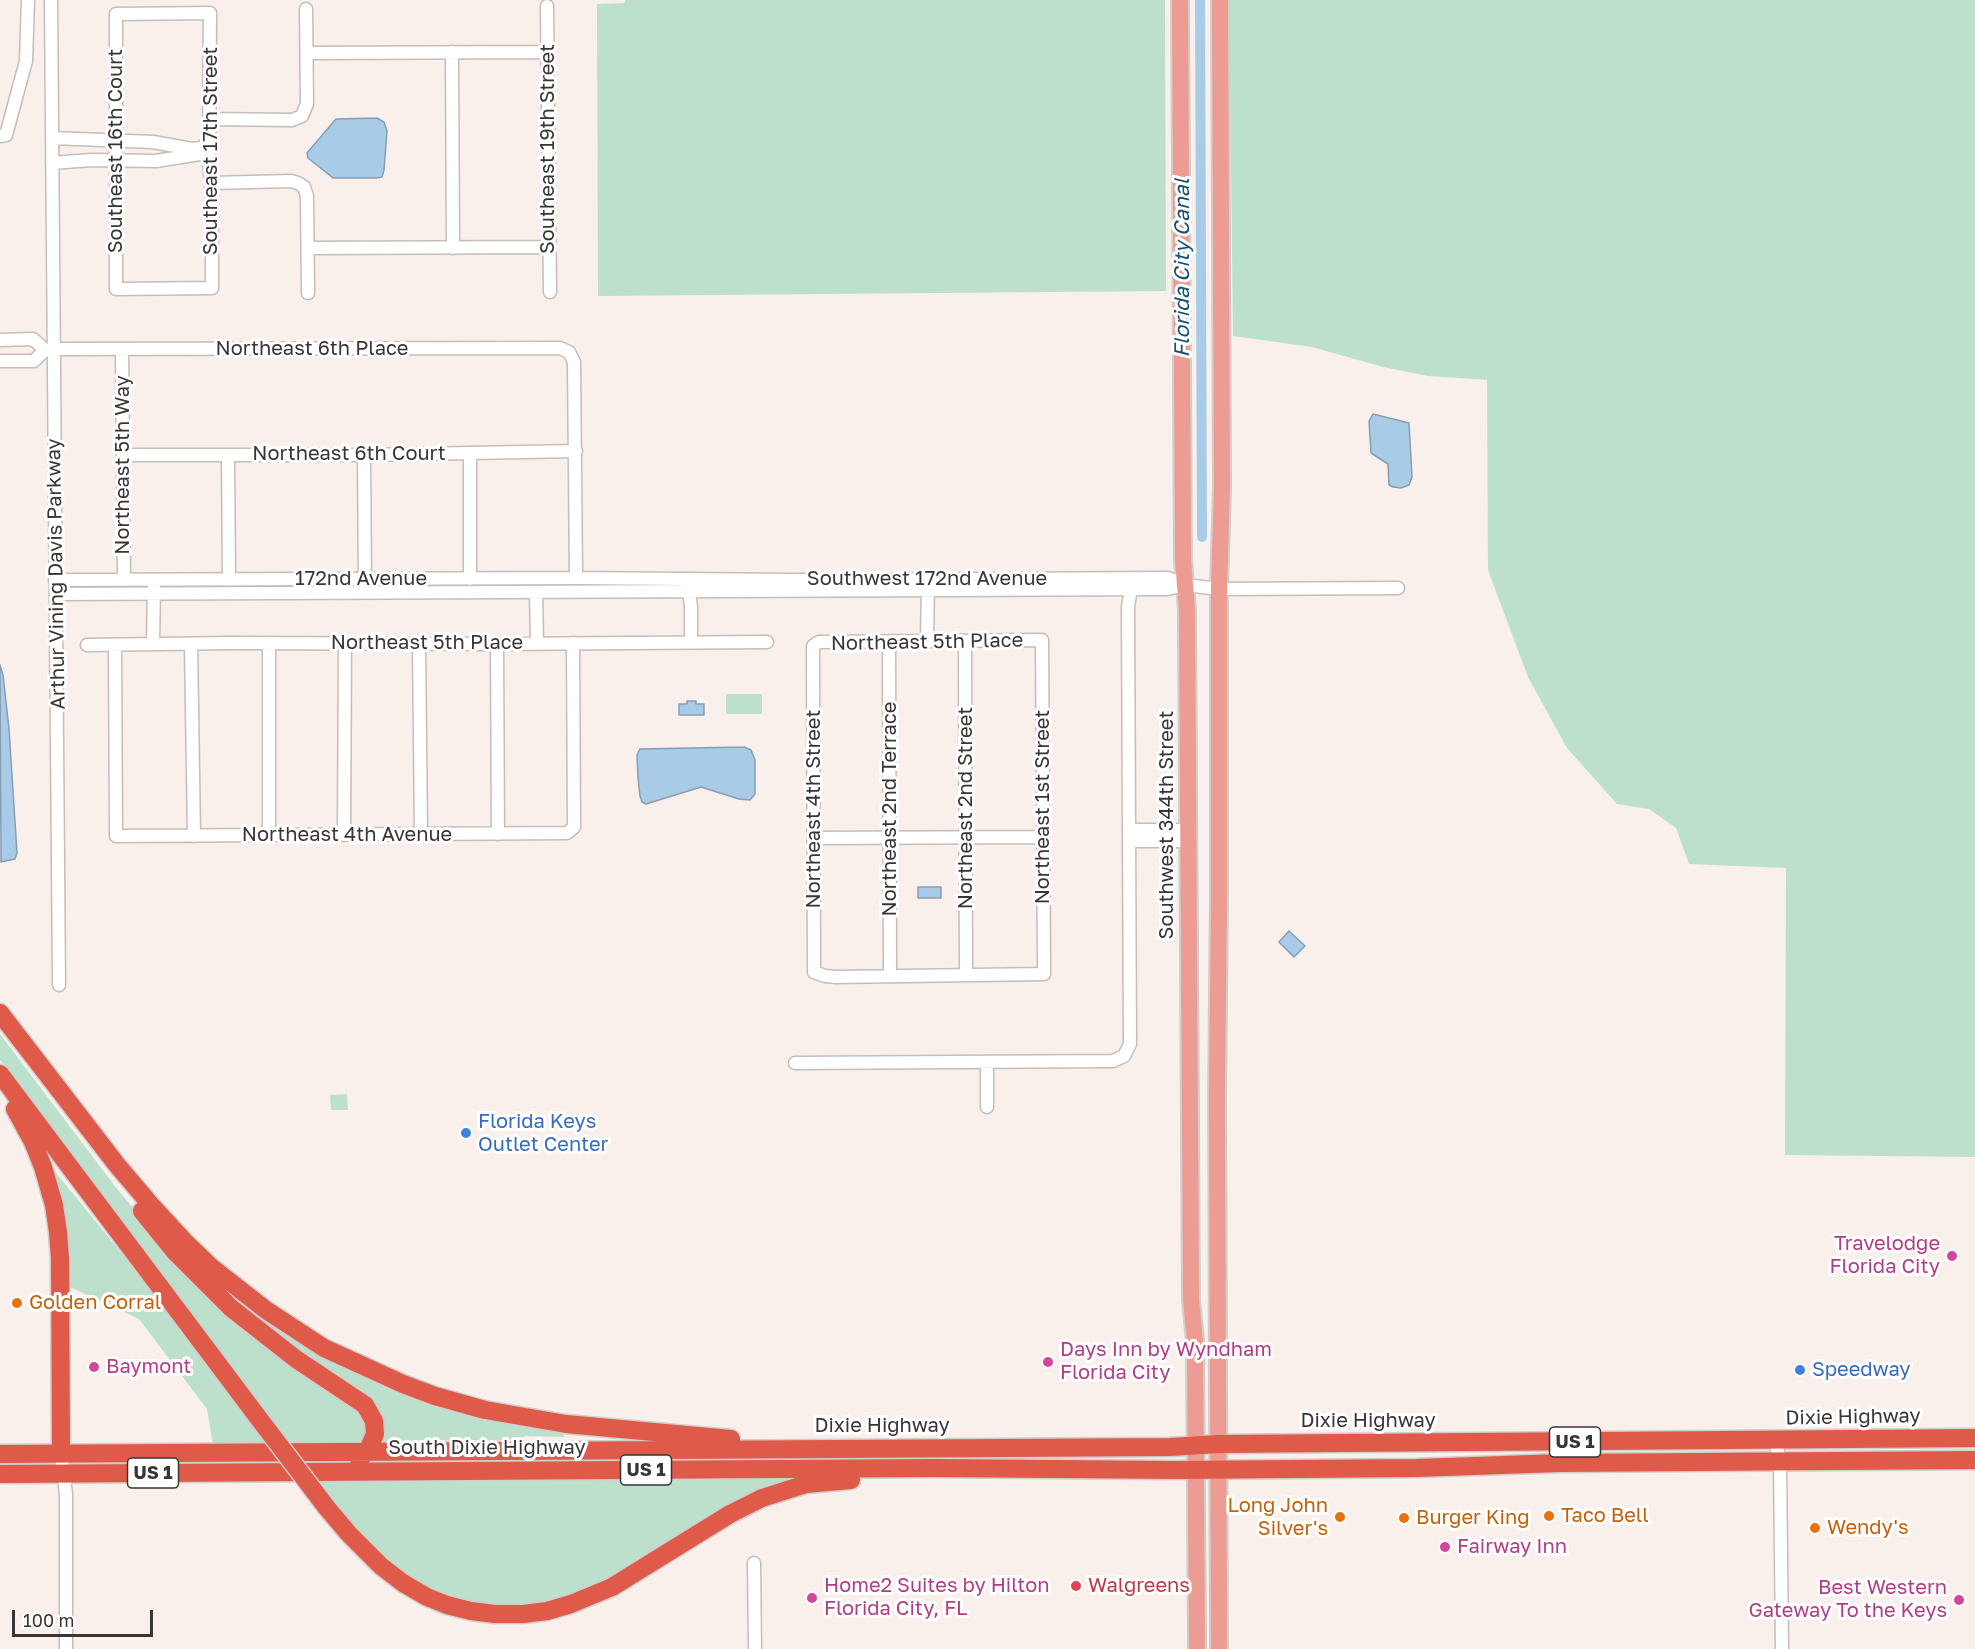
<!DOCTYPE html>
<html>
<head>
<meta charset="utf-8">
<style>
  body { margin:0 }
  #map { position:relative; width:1975px; height:1649px; overflow:hidden; background:#f9f0ec; font-family:"Golos Text",sans-serif }
  canvas { display:block }
  .scale { position:absolute; left:12px; top:1610px; width:141px; height:27px; box-sizing:border-box; border:3px solid #393534; border-top:0; padding-left:8px; font-size:18px; line-height:21px; white-space:nowrap; color:#393534; -webkit-text-stroke:4px #fff; paint-order:stroke }
</style>
</head>
<body>
<div id="map">
<canvas width="1975" height="1649"></canvas>
<div class="scale">100 m</div>
</div>
<script>
const ctx = document.querySelector('canvas').getContext('2d');
ctx.lineJoin = 'round';
function fill(path, color) { ctx.fillStyle = color; ctx.fill(path, 'evenodd'); }
const shape = rows => new Path2D(rows.map(r => 'M' + r).join(''));
function stroke(path, color, width, dash) { ctx.strokeStyle = color; ctx.lineWidth = width; ctx.lineCap = dash ? 'butt' : 'round'; ctx.setLineDash(dash || []); ctx.stroke(path); }
function drawText(font, color, halo, rows, align = 'center') {
  ctx.font = font + ' "Golos Text",sans-serif'; ctx.lineWidth = 6; ctx.setLineDash([]); ctx.textBaseline = 'middle'; ctx.strokeStyle = halo; ctx.fillStyle = color; for (const [text, x, y, turn = 0] of rows) {
    ctx.save(); ctx.translate(x, y); ctx.rotate((+turn || 0) * Math.PI / 180); ctx.textAlign = isNaN(turn) ? turn : align; if (halo) ctx.strokeText(text, 0, 0); ctx.fillText(text, 0, 0); ctx.restore();
  }
}
fill(shape([
  [625,0,1165,0,1166,291,598,296,597,4,625,3],
  [1229,0,1975,0,1975,1157,1785,1155,1786,868,1689,864,1676,828,1649,809,1617,804,1567,748,1528,677,1488,570,1487,380,1428,376,1383,367,1312,347,1233,336],
  [726,694,762,694,762,714,726,714],
  [0,1034,114,1185,161,1242,367,1414,368,1442,287,1443,0,1060],
  [347,1094,348,1110,331,1110,330,1095],
  [48,1163,127,1260,267,1444,213,1445,207,1409,139,1319,70,1287,66,1234],
  [197,1263,239,1300,274,1326,315,1351,370,1379,420,1399,478,1416,564,1434,564,1437,524,1436,523,1440,378,1441,380,1435,326,1372,239,1307],
  [798,1475,799,1481,642,1564,544,1606,476,1607,422,1588,373,1550,315,1481]
]), '#bce0cb');
const water = shape([
  [377,118,384,122,387,131,384,170,382,177,376,178,333,178,308,158,307,153,336,119,377,118],
  [1373,414,1409,423,1412,477,1409,485,1401,488,1393,487,1389,485,1388,464,1371,453,1369,421,1373,414],
  [0,665,3,675,9,729,17,853,15,859,1,862,0,665],
  [687,701,696,701,696,704,704,704,704,715,679,715,679,704,687,704,687,701],
  [744,747,751,750,755,760,755,794,750,800,739,799,701,787,646,804,642,802,640,796,638,778,637,755,640,749,744,747],
  [918,887,941,887,941,898,918,898,918,887],
  [1289,931,1305,946,1294,957,1279,942,1289,931]
]);
fill(water, '#a8cbe8');
stroke(water, '#879eb2', 1.5);
stroke(shape([
  [1200,0,1202,537]
]), '#a8cbe8', 10);
const minor = shape([
  [51,0,59,985],
  [547,6,550,292],
  [210,13,209,161,212,197,212,288,116,289,116,14,210,13],
  [452,52,453,248],
  [307,53,548,52],
  [210,119,292,120,302,116,307,104,306,9],
  [0,136,6,135,26,61,28,0],
  [52,138,153,142,192,149,201,148,209,141],
  [52,163,91,160,156,161,200,154],
  [211,183,291,181,298,183,304,187,307,196,308,293],
  [308,248,549,247],
  [0,340,33,339,45,350],
  [122,349,124,580],
  [0,361,34,361,45,350,54,349,560,348,569,352,574,362,576,578],
  [123,455,364,455,576,451],
  [228,455,229,580],
  [364,455,365,586],
  [470,579,470,453],
  [55,580,576,578,790,580,1168,578,1186,585,1219,589,1398,588],
  [688,585,691,606,691,642],
  [536,592,537,643],
  [57,594,1167,589,1186,585],
  [1042,640,1044,974,836,977,825,976,814,972,813,646,819,642,1042,640],
  [927,641,928,583],
  [965,641,966,975],
  [889,642,890,976],
  [269,643,269,835],
  [419,643,421,834],
  [153,644,154,585],
  [191,644,194,836],
  [497,644,498,834],
  [87,645,231,643,497,644,767,642],
  [115,645,116,836,567,833,574,827,573,643],
  [1129,830,1189,830],
  [344,835,345,643],
  [814,838,1043,837],
  [1129,841,1189,841],
  [987,1062,987,1107],
  [795,1063,1113,1061,1124,1056,1130,1044,1128,607,1131,589],
  [1775,1440,1780,1461,1782,1649],
  [61,1453,66,1494,66,1649],
  [754,1563,755,1649]
]);
const major = shape([
  [1180,0,1183,560,1187,610,1191,1300,1195,1341,1197,1649],
  [1219,1649,1217,1097,1219,896,1219,589,1222,486,1220,0]
]);
const highway = shape([
  [0,1013,117,1165,151,1205,186,1243,211,1267,266,1310,324,1348,403,1384,435,1396,485,1410,566,1424,731,1439],
  [0,1074,257,1416],
  [15,1109,33,1142,43,1167,54,1205,58,1232,60,1258,61,1453],
  [142,1211,176,1253,231,1308,296,1359,365,1405,374,1421,375,1434,367,1452,359,1459],
  [0,1454,1170,1447,1218,1444,1975,1438],
  [0,1474,932,1468,1176,1470,1417,1468,1560,1463,1975,1460],
  [327,1508,349,1534,381,1566,403,1583,427,1597,447,1605,471,1611,495,1614,523,1614,547,1611,571,1604,612,1587,730,1514,762,1498,806,1484,851,1480]
]);
stroke(minor, '#c5bdb8', 15);
stroke(major, '#cfcfce', 20);
stroke(highway, '#cfcfce', 21);
stroke(minor, '#fff', 12);
stroke(major, '#ec9c92', 16);
stroke(highway, '#e05a4a', 18);
const highwayBridge = shape([
  [257,1416,327,1508]
]);
stroke(highwayBridge, '#cfcfce', 21, []);
stroke(highwayBridge, '#e05a4a', 18);
for (const [x, y, r, color] of [
  [466,1133,6,"#3f7fe0"],
  [1952,1256,6,"#d1479c"],
  [17,1303,6,"#e8710a"],
  [1048,1362,6,"#d1479c"],
  [94,1367,6,"#d1479c"],
  [1800,1370,6,"#3f7fe0"],
  [1549,1516,6,"#e8710a"],
  [1340,1517,6,"#e8710a"],
  [1404,1518,6,"#e8710a"],
  [1815,1528,6,"#e8710a"],
  [1445,1547,6,"#d1479c"],
  [1076,1586,6,"#e0444e"],
  [812,1598,6,"#d1479c"],
  [1959,1600,6,"#d1479c"]
]) { const dot = new Path2D(); dot.arc(x, y, r, 0, 2 * Math.PI); ctx.fillStyle = color; ctx.fill(dot); stroke(dot, '#fff', 2); }
for (const [x, y, w] of [
  [1575,1442,51],
  [646,1470,51],
  [153,1473,51]
]) { const box = new Path2D(); box.roundRect(x - w / 2, y - 15, w, 30, 4.5); ctx.fillStyle = '#fff'; ctx.fill(box); stroke(box, '#393534', 1.5); }
drawText('bold 18px', '#393534', null, [
  ["US 1",1575,1442],
  ["US 1",646,1470],
  ["US 1",153,1473]
]);
drawText('20px', '#393534', '#fff', [
  ["Southeast 19th Street",548,149,-90],
  ["Southeast 16th Court",116,151,-90],
  ["Southeast 17th Street",211,151,-90],
  ["Northeast 6th Place",312,349],
  ["Northeast 6th Court",349,454],
  ["Northeast 5th Way",123,465,-90],
  ["Arthur Vining Davis Parkway",56,574,-91],
  ["172nd Avenue",361,579],
  ["Southwest 172nd Avenue",927,579],
  ["Northeast 5th Place",927,642,-1],
  ["Northeast 5th Place",427,643],
  ["Northeast 1st Street",1043,807,-90],
  ["Northeast 2nd Street",966,808,-90],
  ["Northeast 4th Street",814,809,-90],
  ["Northeast 2nd Terrace",890,809,-90],
  ["Southwest 344th Street",1167,825,-90],
  ["Northeast 4th Avenue",347,835],
  ["Dixie Highway",1853,1417,-1],
  ["Dixie Highway",1368,1421],
  ["Dixie Highway",882,1426],
  ["South Dixie Highway",487,1448]
]);
drawText('20px', '#366cbe', '#fff', [
  ["Florida Keys",478,1122],
  ["Outlet Center",478,1145],
  ["Speedway",1812,1370]
], 'left');
drawText('20px', '#b23c85', '#fff', [
  ["Travelodge",1940,1244,"right"],
  ["Florida City",1940,1267,"right"],
  ["Days Inn by Wyndham",1060,1350],
  ["Florida City",1060,1373],
  ["Baymont",106,1367],
  ["Fairway Inn",1457,1547],
  ["Home2 Suites by Hilton",824,1586],
  ["Florida City, FL",824,1609],
  ["Best Western",1947,1588,"right"],
  ["Gateway To the Keys",1947,1611,"right"]
], 'left');
drawText('20px', '#c56008', '#fff', [
  ["Golden Corral",29,1303],
  ["Long John",1328,1506,"right"],
  ["Silver's",1328,1529,"right"],
  ["Taco Bell",1561,1516],
  ["Burger King",1416,1518],
  ["Wendy's",1827,1528]
], 'left');
drawText('20px', '#be3a42', '#fff', [
  ["Walgreens",1088,1586]
], 'left');
drawText('italic 21px', '#184f75', '#fff', [
  ["Florida City Canal",1182,268,-90]
]);
</script>
</body>
</html>
